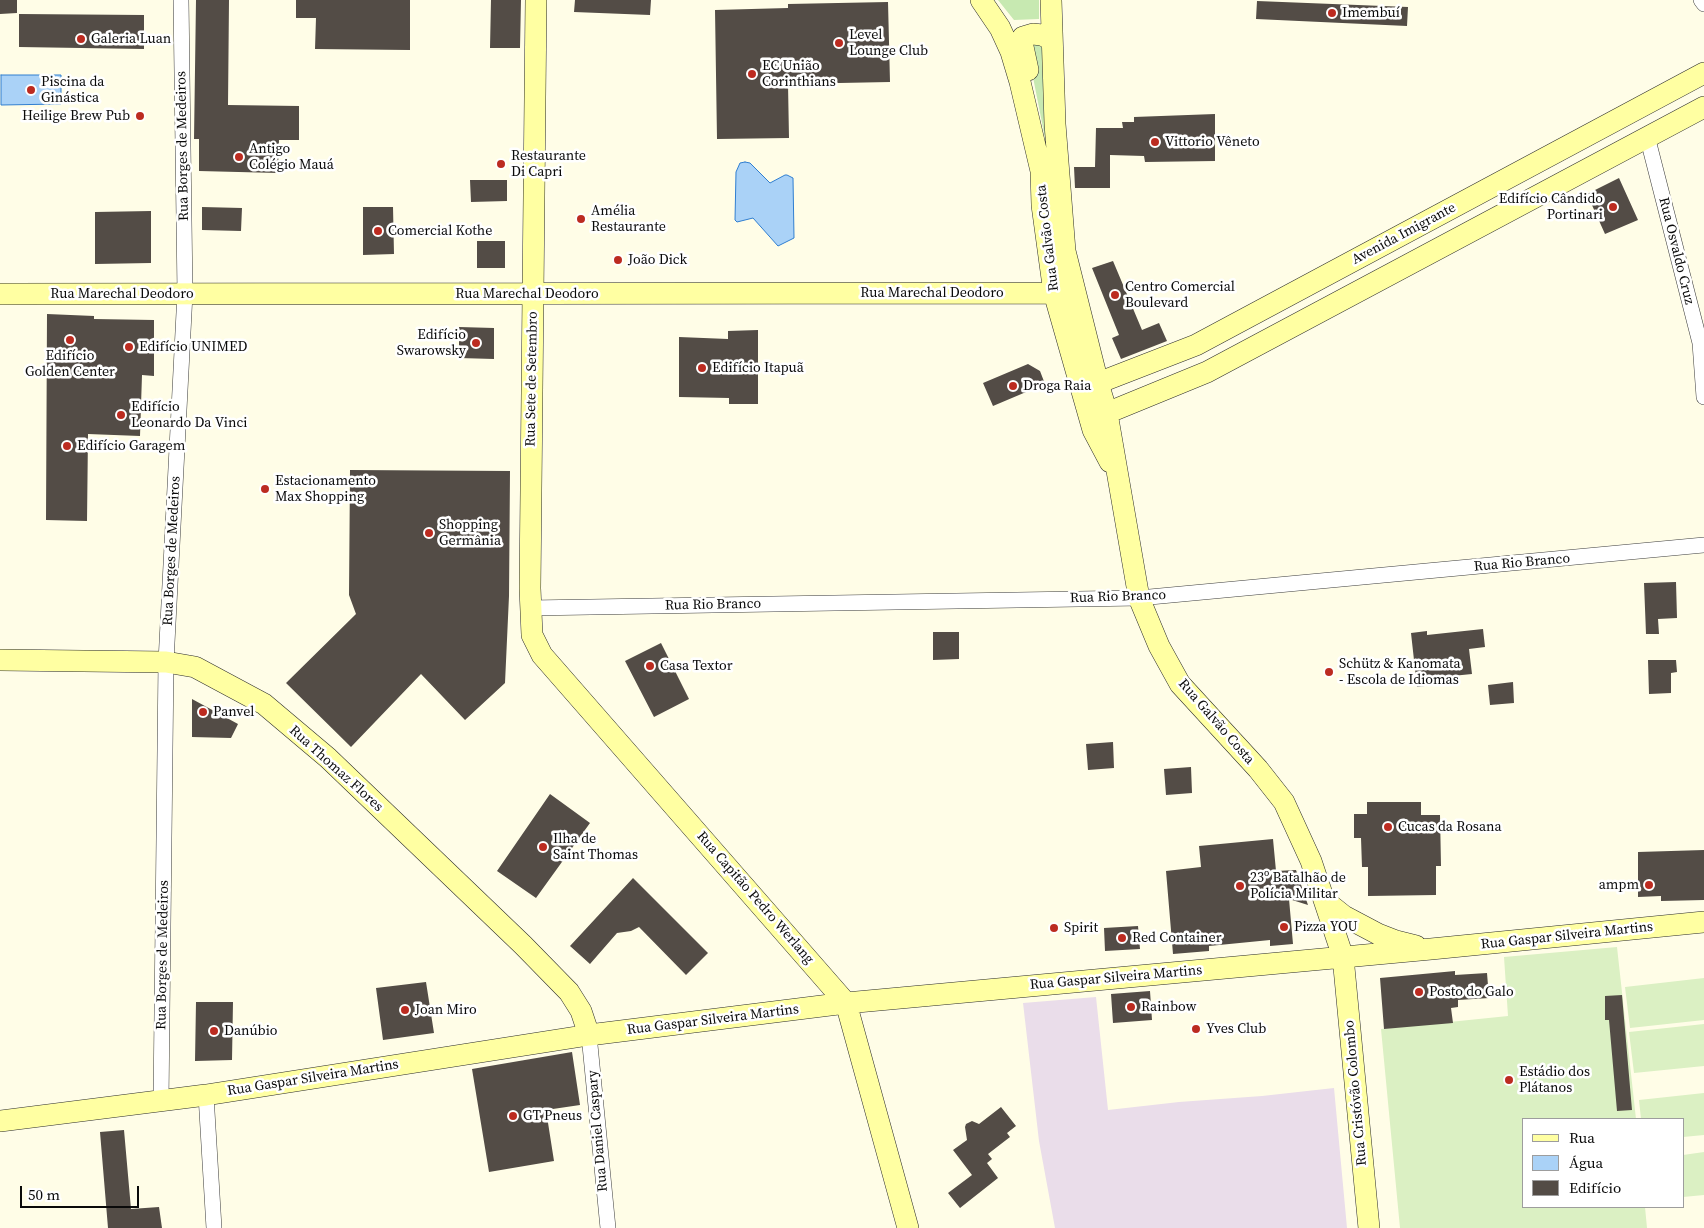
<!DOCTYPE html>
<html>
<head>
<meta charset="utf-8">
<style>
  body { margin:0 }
  #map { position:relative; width:1704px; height:1228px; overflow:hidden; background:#fffde7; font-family:"Source Serif 4",serif }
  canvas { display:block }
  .legend { position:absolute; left:1522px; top:1118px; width:162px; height:90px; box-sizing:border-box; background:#fff; border:1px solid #9d9d9d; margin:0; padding:6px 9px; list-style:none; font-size:15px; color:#0a0a0a }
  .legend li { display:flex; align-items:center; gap:10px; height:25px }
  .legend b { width:25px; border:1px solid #9d9d9d }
  .scale { position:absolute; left:20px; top:1186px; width:119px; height:22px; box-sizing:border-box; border:2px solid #0a0a0a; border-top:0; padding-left:6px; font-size:15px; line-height:18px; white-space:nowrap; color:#0a0a0a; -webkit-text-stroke:4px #fff; paint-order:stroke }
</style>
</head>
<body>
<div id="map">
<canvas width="1704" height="1228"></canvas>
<ul class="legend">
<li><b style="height:6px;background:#ffffa2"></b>Rua</li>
<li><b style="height:14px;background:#aad2f7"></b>Água</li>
<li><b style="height:14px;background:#534c46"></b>Edifício</li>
</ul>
<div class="scale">50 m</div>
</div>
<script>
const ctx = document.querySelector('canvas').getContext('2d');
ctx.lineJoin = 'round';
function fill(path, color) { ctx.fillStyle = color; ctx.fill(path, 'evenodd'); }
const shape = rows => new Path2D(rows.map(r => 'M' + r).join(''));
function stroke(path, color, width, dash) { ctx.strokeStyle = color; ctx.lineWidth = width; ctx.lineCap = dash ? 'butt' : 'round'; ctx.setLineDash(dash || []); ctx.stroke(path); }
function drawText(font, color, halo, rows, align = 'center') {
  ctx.font = font + ' "Source Serif 4",serif'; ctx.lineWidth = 5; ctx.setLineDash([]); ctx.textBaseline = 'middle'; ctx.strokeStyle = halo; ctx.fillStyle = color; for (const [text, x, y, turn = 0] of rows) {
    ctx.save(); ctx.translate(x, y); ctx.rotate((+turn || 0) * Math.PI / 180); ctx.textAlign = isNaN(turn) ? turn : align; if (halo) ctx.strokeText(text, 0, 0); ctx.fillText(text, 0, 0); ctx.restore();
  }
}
fill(shape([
  [1096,997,1108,1110,1179,1102,1262,1096,1334,1088,1347,1228,1055,1228,1039,1141,1023,1003]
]), '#eaddea');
fill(shape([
  [998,0,1039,0,1039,19,1014,20],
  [1043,40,1046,143,1029,57,1030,43]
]), '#c7e9b1');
fill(shape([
  [1617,947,1636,1119,1523,1119,1523,1207,1645,1207,1647,1228,1400,1228,1381,1029,1508,1016,1504,957],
  [1704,978,1704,1020,1630,1028,1625,987],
  [1704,1024,1704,1066,1634,1073,1629,1032],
  [1704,1093,1704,1135,1683,1137,1683,1119,1641,1119,1639,1100],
  [1704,1152,1704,1195,1683,1197,1683,1155]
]), '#dbf0c3');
const water = shape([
  [1,75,61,75,61,104,1,105,1,75],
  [745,162,750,163,770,183,785,175,787,175,793,178,794,238,778,246,753,218,737,222,735,220,736,172,740,163,745,162]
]);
fill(water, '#aad2f7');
stroke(water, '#307ed0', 1);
fill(shape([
  [0,0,17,0,17,13,0,14],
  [196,0,229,0,228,105,299,106,299,140,279,140,278,173,199,171,199,139,194,139],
  [296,0,410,0,410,50,315,49,316,18,296,18],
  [491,0,521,0,520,48,490,48],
  [575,0,651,0,650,15,574,12],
  [1257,1,1408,7,1407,26,1256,19],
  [888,2,890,82,788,84,789,138,717,139,715,10,788,8,788,4],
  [19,14,144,15,144,49,19,47],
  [1215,114,1215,161,1145,162,1144,156,1110,155,1110,188,1075,188,1074,167,1095,167,1096,128,1123,128,1122,122,1134,122,1134,117],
  [1619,178,1638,220,1605,234,1587,194],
  [470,180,507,180,507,201,471,202],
  [202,207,242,208,241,231,202,230],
  [363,207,393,207,394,254,363,255],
  [151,211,151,263,95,264,95,212],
  [477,241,505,241,505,268,477,268],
  [1113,261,1142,330,1159,323,1167,341,1121,359,1112,338,1119,335,1092,268],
  [47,314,94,316,94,319,154,320,154,376,142,375,140,436,88,434,87,521,46,520],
  [459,327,494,328,494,359,459,358],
  [758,330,758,404,729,404,729,398,679,397,679,337,728,339,728,331],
  [1028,364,1040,371,1045,384,993,406,983,383],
  [350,470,510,471,509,596,505,683,465,720,421,674,351,747,286,683,356,614,349,595],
  [1676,582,1677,618,1658,619,1659,634,1646,634,1644,583],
  [1483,629,1485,647,1469,649,1472,674,1432,678,1433,685,1417,687,1411,633,1427,631,1427,635],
  [933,632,959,632,959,659,933,660],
  [661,643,689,699,654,717,625,661],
  [1648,660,1676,660,1677,672,1671,673,1671,693,1649,694],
  [1513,682,1514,703,1490,705,1488,685],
  [192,699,238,724,231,738,192,737],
  [1113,742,1114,768,1088,770,1086,744],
  [1191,767,1192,793,1166,795,1164,769],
  [550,794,590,823,536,898,497,871],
  [1367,802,1421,802,1421,815,1440,815,1441,866,1436,866,1436,895,1368,896,1368,867,1362,867,1361,838,1354,838,1354,814,1367,814],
  [1273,839,1276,871,1296,870,1308,905,1289,899,1293,944,1270,946,1270,940,1209,946,1209,951,1173,954,1166,871,1201,867,1199,846],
  [1704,850,1704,900,1661,901,1661,896,1638,897,1638,852],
  [633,878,708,953,686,975,639,927,631,931,617,933,590,964,570,946],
  [1138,926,1140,949,1105,951,1104,928],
  [1455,971,1455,975,1487,973,1489,998,1458,1000,1458,1007,1451,1008,1453,1023,1384,1029,1380,978],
  [426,982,434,1033,383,1040,376,988],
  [1150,991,1152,1020,1113,1023,1111,994],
  [1622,995,1632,1110,1617,1111,1609,1020,1605,1020,1605,996],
  [196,1002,233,1002,232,1060,195,1061],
  [572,1052,580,1105,546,1110,554,1161,489,1172,472,1069],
  [1001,1107,1016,1126,1007,1133,1010,1137,988,1154,992,1159,987,1163,998,1178,960,1208,948,1193,972,1175,953,1150,967,1140,965,1127,966,1124,972,1121,979,1124],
  [124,1130,131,1209,159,1207,162,1228,108,1228,100,1132]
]), '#534c46');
const street = shape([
  [1701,0,1704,4],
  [1647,136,1700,343,1704,397],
  [530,608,1139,598,1704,545],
  [589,1035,608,1228],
  [206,1095,214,1228],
  [161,1101,166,662,185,293,181,0]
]);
const secondary = shape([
  [536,0,530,588,532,635,542,655,846,1003,908,1228],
  [981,0,1000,28,1011,52,1020,82,1041,171,1042,205,1054,293,1093,430,1110,462],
  [1051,0,1055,124,1065,251,1098,383,1107,413,1139,598,1159,646,1180,684,1258,769,1284,802,1311,861,1343,957,1369,1228],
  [1028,70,1022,42,1023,37,1033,34,1042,35,1052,40],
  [0,294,1054,293],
  [1098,383,1196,345,1704,73],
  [1088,412,1091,415,1095,416,1107,413,1207,372,1704,107],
  [0,660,166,662,195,667,264,704,328,758,523,945,569,992,581,1011,589,1035],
  [1324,900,1344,916,1378,934,1396,941,1416,946],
  [0,1121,206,1095,589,1035,846,1003,1431,949,1704,922]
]);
stroke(street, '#3d3d3d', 16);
stroke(secondary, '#2c2c2c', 22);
stroke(street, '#fff', 15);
stroke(secondary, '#ffffa2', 21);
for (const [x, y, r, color] of [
  [1332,13,5,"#bc2b20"],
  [81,39,5,"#bc2b20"],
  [839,43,5,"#bc2b20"],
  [752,74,5,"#bc2b20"],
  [31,90,5,"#bc2b20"],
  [140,116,5,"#bc2b20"],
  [1155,142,5,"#bc2b20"],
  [239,157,5,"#bc2b20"],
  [501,164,5,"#bc2b20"],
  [1613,207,5,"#bc2b20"],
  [581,219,5,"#bc2b20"],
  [378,231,5,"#bc2b20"],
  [618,260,5,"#bc2b20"],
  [1115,295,5,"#bc2b20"],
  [70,340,5,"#bc2b20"],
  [476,343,5,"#bc2b20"],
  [129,347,5,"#bc2b20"],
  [702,368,5,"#bc2b20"],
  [1013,386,5,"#bc2b20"],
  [121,415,5,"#bc2b20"],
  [67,446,5,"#bc2b20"],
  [265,489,5,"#bc2b20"],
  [429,533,5,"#bc2b20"],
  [650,666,5,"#bc2b20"],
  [1329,672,5,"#bc2b20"],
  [203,712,5,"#bc2b20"],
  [1388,827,5,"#bc2b20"],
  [543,847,5,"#bc2b20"],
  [1649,885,5,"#bc2b20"],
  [1240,886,5,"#bc2b20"],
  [1284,927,5,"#bc2b20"],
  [1054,928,5,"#bc2b20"],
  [1122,938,5,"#bc2b20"],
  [1419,992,5,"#bc2b20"],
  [1131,1007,5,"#bc2b20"],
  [405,1010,5,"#bc2b20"],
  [1196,1029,5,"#bc2b20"],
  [214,1031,5,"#bc2b20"],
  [1509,1080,5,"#bc2b20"],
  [513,1116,5,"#bc2b20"]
]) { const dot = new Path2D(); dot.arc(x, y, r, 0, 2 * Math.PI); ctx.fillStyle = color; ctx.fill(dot); stroke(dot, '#fff', 2); }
drawText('14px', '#0a0a0a', '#fff', [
  ["Imembuí",1342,13],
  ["Level",849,35],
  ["Lounge Club",849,51],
  ["Galeria Luan",91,39],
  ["EC União",762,66],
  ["Corinthians",762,82],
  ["Piscina da",41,82],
  ["Ginástica",41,98],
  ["Heilige Brew Pub",130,116,"right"],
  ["Vittorio Vêneto",1165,142],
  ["Antigo",249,149],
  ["Colégio Mauá",249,165],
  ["Restaurante",511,156],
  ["Di Capri",511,172],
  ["Edifício Cândido",1603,199,"right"],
  ["Portinari",1603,215,"right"],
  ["Amélia",591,211],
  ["Restaurante",591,227],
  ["Comercial Kothe",388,231],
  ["João Dick",628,260],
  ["Centro Comercial",1125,287],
  ["Boulevard",1125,303],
  ["Edifício",466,335,"right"],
  ["Swarowsky",466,351,"right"],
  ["Edifício UNIMED",139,347],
  ["Edifício",70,356,"center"],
  ["Golden Center",70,372,"center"],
  ["Edifício Itapuã",712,368],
  ["Droga Raia",1023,386],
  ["Edifício",131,407],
  ["Leonardo Da Vinci",131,423],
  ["Edifício Garagem",77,446],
  ["Estacionamento",275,481],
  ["Max Shopping",275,497],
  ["Shopping",439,525],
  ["Germânia",439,541],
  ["Schütz & Kanomata",1339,664],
  ["- Escola de Idiomas",1339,680],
  ["Casa Textor",660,666],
  ["Panvel",213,712],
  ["Cucas da Rosana",1398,827],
  ["Ilha de",553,839],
  ["Saint Thomas",553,855],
  ["23º Batalhão de",1250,878],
  ["Polícia Militar",1250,894],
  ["ampm",1639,885,"right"],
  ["Pizza YOU",1294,927],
  ["Spirit",1064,928],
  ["Red Container",1132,938],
  ["Posto do Galo",1429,992],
  ["Rainbow",1141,1007],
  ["Joan Miro",415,1010],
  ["Yves Club",1206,1029],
  ["Danúbio",224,1031],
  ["Estádio dos",1519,1072],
  ["Plátanos",1519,1088],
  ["GT Pneus",523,1116]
], 'left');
drawText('14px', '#0a0a0a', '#fff', [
  ["Rua Borges de Medeiros",183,146,-91],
  ["Avenida Imigrante",1404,234,-28],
  ["Rua Galvão Costa",1048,238,-97],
  ["Rua Osvaldo Cruz",1676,251,76],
  ["Rua Marechal Deodoro",932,293],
  ["Rua Marechal Deodoro",122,294],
  ["Rua Marechal Deodoro",527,294],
  ["Rua Sete de Setembro",532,379,-89],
  ["Rua Borges de Medeiros",172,551,-87],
  ["Rua Rio Branco",1522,563,-5],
  ["Rua Rio Branco",1118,597,-2],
  ["Rua Rio Branco",713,605,-1],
  ["Rua Galvão Costa",1216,722,49],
  ["Rua Thomaz Flores",336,769,42],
  ["Rua Capitão Pedro Werlang",755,898,49],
  ["Rua Gaspar Silveira Martins",1567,936,-6],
  ["Rua Borges de Medeiros",163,955,-89],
  ["Rua Gaspar Silveira Martins",1116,978,-5],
  ["Rua Gaspar Silveira Martins",713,1020,-7],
  ["Rua Gaspar Silveira Martins",313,1078,-9],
  ["Rua Cristóvão Colombo",1356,1093,-95],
  ["Rua Daniel Caspary",598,1131,-95]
]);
</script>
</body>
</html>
